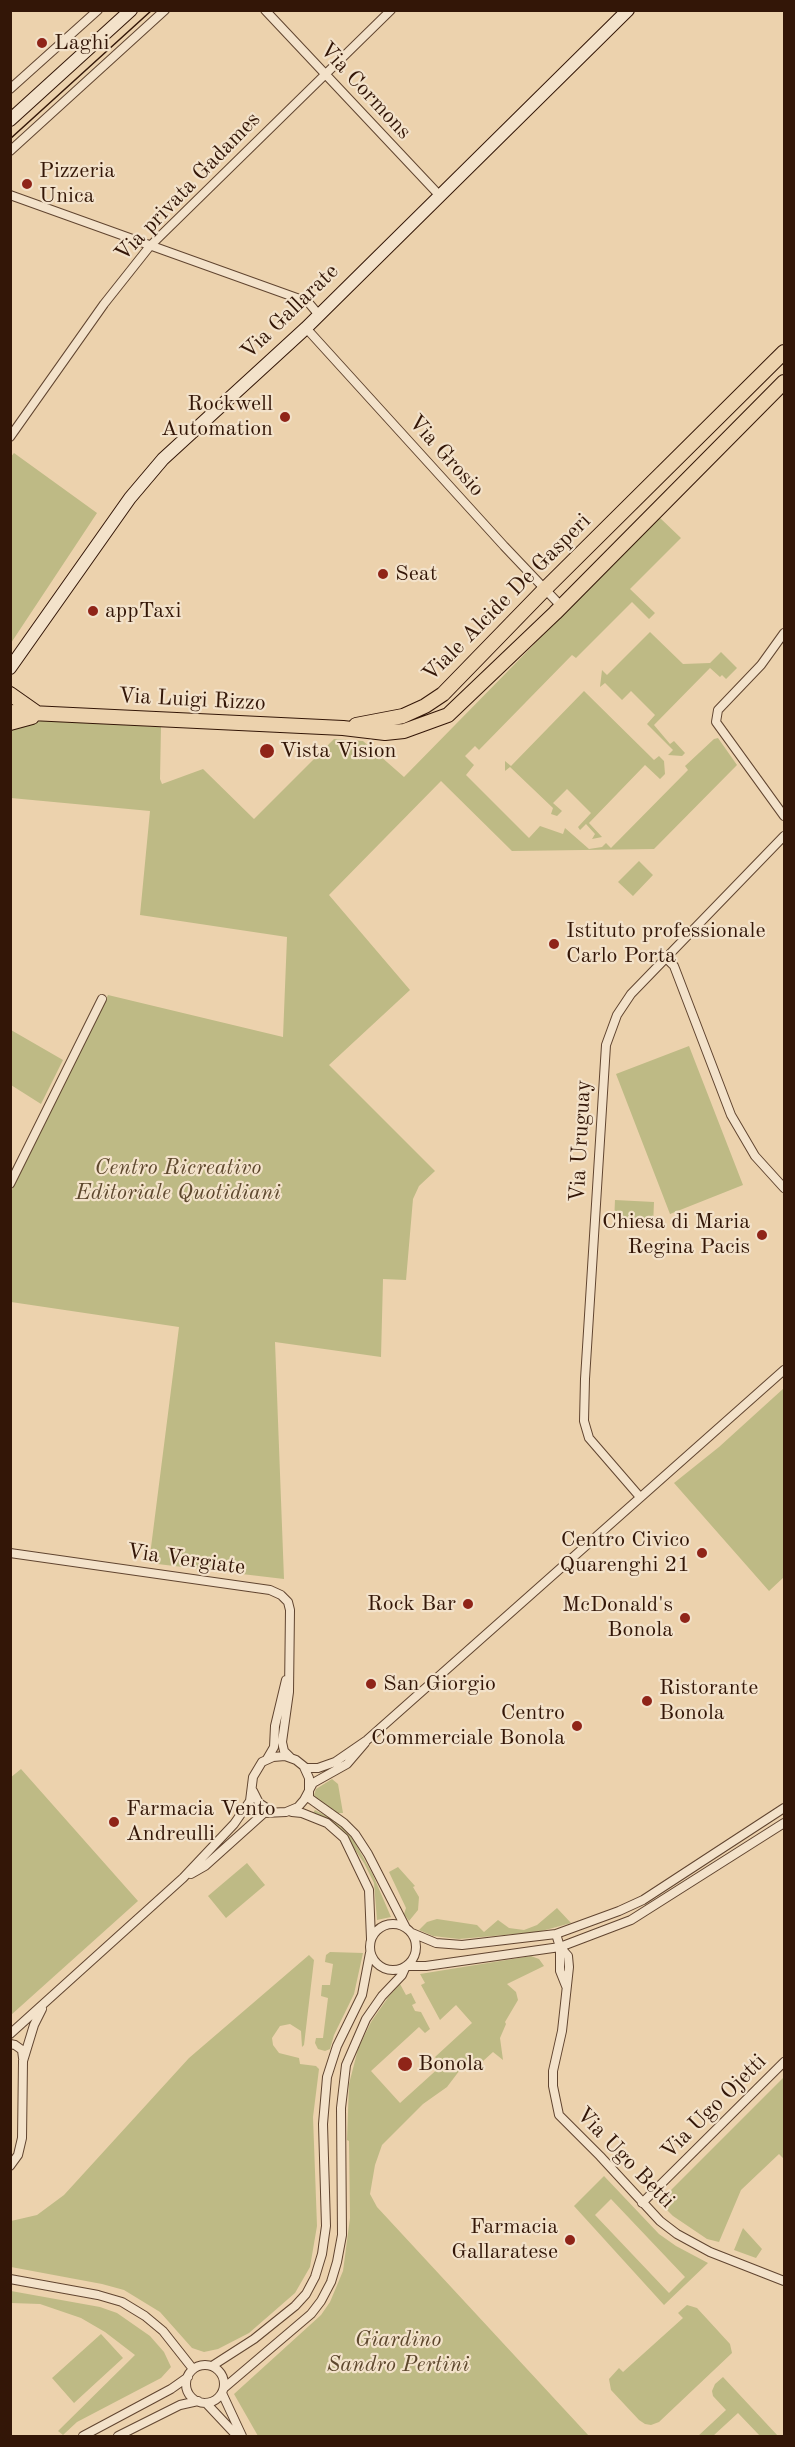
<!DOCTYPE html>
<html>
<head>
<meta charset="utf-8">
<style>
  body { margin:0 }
  #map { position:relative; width:795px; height:2447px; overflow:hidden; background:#ecd2ad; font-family:"Old Standard TT",serif }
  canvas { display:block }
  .frame { position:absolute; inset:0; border:12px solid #331607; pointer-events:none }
</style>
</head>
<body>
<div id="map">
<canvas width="795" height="2447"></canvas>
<div class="frame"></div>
</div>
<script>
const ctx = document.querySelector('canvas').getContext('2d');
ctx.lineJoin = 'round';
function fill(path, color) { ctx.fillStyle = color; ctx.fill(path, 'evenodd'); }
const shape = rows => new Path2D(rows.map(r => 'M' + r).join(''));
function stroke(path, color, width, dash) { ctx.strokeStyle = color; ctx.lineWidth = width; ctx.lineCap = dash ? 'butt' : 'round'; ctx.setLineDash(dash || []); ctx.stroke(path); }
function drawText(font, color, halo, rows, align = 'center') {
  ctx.font = font + ' "Old Standard TT",serif'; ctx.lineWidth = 4.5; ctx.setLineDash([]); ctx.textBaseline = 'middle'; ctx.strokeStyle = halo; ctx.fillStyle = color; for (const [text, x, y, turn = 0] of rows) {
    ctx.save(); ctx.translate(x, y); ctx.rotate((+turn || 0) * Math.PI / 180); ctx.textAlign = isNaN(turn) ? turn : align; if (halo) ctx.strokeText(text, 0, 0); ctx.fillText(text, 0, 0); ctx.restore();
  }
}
fill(shape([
  [14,453,97,513,11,643,10,458],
  [659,517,681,538,630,589,655,613,649,619,632,602,576,658,572,655,479,750,475,746,465,756,474,765,466,775,529,838,540,826,563,834,565,828,589,849,602,847,606,843,611,848,688,770,685,766,714,739,718,738,737,765,654,849,512,851,441,781,329,895,410,990,329,1065,435,1171,419,1186,413,1199,406,1280,383,1279,381,1357,275,1342,284,1579,149,1563,179,1327,11,1302,10,1194,108,995,283,1037,287,937,140,915,150,811,11,798,11,730,41,721,161,727,160,779,162,784,203,769,254,819,334,739,363,741,404,777],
  [650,632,683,664,710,663,721,652,737,668,726,679,722,675,720,677,710,668,654,725,670,744,674,741,685,753,682,756,668,755,673,750,647,724,655,715,631,691,622,700,605,683,600,687,602,670,607,675],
  [584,691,654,760,659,756,664,761,665,774,660,779,645,765,589,823,602,837,592,839,595,834,586,824,580,830,578,827,591,813,567,789,553,803,562,811,557,816,551,814,553,808,510,767,505,771,505,761,511,766],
  [639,861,653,875,633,896,618,882],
  [11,1030,63,1060,41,1104,11,1085],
  [689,1046,743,1185,670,1214,616,1074],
  [615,1200,654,1202,653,1226,614,1223],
  [784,1388,784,1577,769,1591,674,1483,719,1447],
  [21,1769,138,1901,11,2015,10,1778],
  [332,1779,338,1784,343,1813,337,1813,315,1798,314,1795,316,1789],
  [315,1810,336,1821,353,1839,373,1875,391,1917,377,1920,374,1883,364,1863,341,1829,313,1813],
  [247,1863,265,1885,226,1918,208,1896],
  [398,1867,415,1886,413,1887,419,1897,418,1910,409,1921,404,1914,406,1908,389,1872],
  [557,1908,571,1923,538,1932,459,1939,433,1936,419,1930,427,1922,437,1919,477,1925,484,1932,498,1920,509,1928,524,1930,537,1925],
  [330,1952,363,1953,354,1994,334,2035,330,2049,325,2051,318,2049,315,2043,316,2038,323,2038,328,1998,321,1996,322,1985,330,1985,333,1964,325,1962,326,1955],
  [309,1955,314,1960,304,2045,302,2047,301,2031,290,2024,280,2026,272,2038,273,2045,279,2053,299,2058,300,2064,316,2066,319,2069,313,2117,317,2226,310,2267,295,2293,249,2333,218,2349,204,2352,192,2348,160,2312,124,2290,102,2284,11,2267,11,2221,37,2215,64,2195,189,2058],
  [531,1956,539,1959,544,1966,507,1984,516,1992,518,2000,505,2022,506,2024,500,2038,503,2060,493,2052,482,2062,477,2058,466,2062,447,2087,423,2104,382,2145,375,2165,370,2194,377,2207,589,2436,258,2436,234,2394,321,2315,330,2302,343,2271,350,2218,349,2141,347,2140,349,2084,358,2049,371,2022,389,1996,400,1984,406,1995,411,1993,416,2003,412,2005,415,2011,421,2012,430,2029,425,2033,419,2027,371,2071,400,2103,442,2065,435,2057,472,2023,456,2005,440,2020,421,1985,425,1983,420,1974],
  [784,2077,784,2159,779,2154,741,2190,719,2242,707,2239,673,2216,659,2202],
  [604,2176,659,2234,676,2246,708,2263,664,2305,574,2206],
  [611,2199,685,2277,669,2293,595,2215],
  [743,2228,762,2249,756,2258,734,2250],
  [11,2291,100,2307,117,2313,150,2336,164,2352,171,2367,161,2378,77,2422,63,2435,58,2431,135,2355,105,2332,81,2318,40,2304,11,2303],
  [687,2305,697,2308,730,2344,732,2353,659,2422,651,2425,645,2424,639,2420,611,2390,609,2379,619,2368,623,2372,683,2318,678,2313],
  [101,2334,123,2358,74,2403,52,2378],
  [723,2377,778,2436,760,2436,738,2413,713,2436,698,2436,726,2410,713,2396,712,2391,715,2384]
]), '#beba85');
const street = shape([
  [265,10,440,196],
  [10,89,98,10],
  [10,151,165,10],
  [10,195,308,302,319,315],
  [306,328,504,546,561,606],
  [10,437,104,304,150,246,391,10],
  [784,633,761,665,718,710,716,722,784,816],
  [665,957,674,966,731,1115,755,1156,784,1188],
  [10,1184,102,999],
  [640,1497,589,1438,584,1421,585,1379,606,1045,617,1015,631,994,784,836],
  [10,1553,270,1590,281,1595,288,1602,290,1610,289,1692,282,1742,284,1751,290,1757],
  [267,1759,274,1747,275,1726,286,1680],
  [304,1767,309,1778,309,1798,344,1823,355,1834,368,1854,406,1928],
  [253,1791,259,1803,271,1811],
  [292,1812,302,1813,327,1823,344,1838,369,1890,371,1939],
  [191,1874,205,1866,264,1813,286,1812,298,1807,304,1800,313,1783,347,1764,365,1743],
  '370 1947a23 23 0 1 1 46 0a23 23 0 1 1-46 0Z',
  [412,1933,436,1943,462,1945,556,1934,619,1911,643,1900,784,1808],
  [556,1934,560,1947,560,1971,566,1986],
  [560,1947,568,1956,569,1967,562,2031,553,2071,553,2086,559,2115,600,2156,660,2221,677,2234,710,2252,784,2281],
  [406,1966,426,1966,560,1947,631,1920,784,1823],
  [10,2034,183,1878,234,1824,250,1801,253,1777,262,1762,273,1757,285,1756,296,1760,306,1768,318,1768,335,1762,367,1740,784,1370],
  [10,2044,15,2045,22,2050,23,2058],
  [10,2166,18,2155,22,2138,23,2061,34,2025,42,2009],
  [642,2203,784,2062],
  [10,2279,98,2295,122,2302,145,2316,163,2331,193,2369],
  '186 2384a19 19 0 1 1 38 0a19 19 0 1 1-38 0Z',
  [212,2366,254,2339,295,2306,306,2294,315,2277,322,2254,326,2226,323,2124,327,2077,337,2046,362,1995,370,1953],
  [224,2388,311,2314,321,2301,331,2282,337,2262,342,2235,341,2108,346,2065,366,2019,382,1996,402,1975,406,1966],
  [222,2393,242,2436],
  [206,2403,237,2436],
  [83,2436,171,2389,188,2377],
  [118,2436,180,2405,198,2401]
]);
const secondary = shape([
  [10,120,131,10],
  [10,668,130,498,163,459,306,328,628,10]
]);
const primary = shape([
  [10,694,37,713],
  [10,712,343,728,385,733,404,731,448,715,555,613,784,382],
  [10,723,32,717],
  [356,725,403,716,425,706,443,694,546,588,784,352]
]);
stroke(street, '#614530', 10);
stroke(secondary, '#331607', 14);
stroke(primary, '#331607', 16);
stroke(street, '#f3e2ca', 8);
stroke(secondary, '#f3e2ca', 12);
stroke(primary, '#ecd2ad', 14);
stroke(shape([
  [10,139,152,10]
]), '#331607', 1.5);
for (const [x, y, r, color] of [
  [42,43,6,"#8f2418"],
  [27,184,6,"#8f2418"],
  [285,417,6,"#8f2418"],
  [383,574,6,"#8f2418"],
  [93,611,6,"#8f2418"],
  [267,751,8,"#8f2418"],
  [554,944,6,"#8f2418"],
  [762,1235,6,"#8f2418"],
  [702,1553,6,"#8f2418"],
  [468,1604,6,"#8f2418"],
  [685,1618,6,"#8f2418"],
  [371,1684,6,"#8f2418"],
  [647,1701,6,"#8f2418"],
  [577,1726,6,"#8f2418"],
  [114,1822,6,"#8f2418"],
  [405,2064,8,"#8f2418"],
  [570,2240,6,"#8f2418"]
]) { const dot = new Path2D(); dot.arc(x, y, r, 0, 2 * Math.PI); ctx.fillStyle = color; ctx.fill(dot); stroke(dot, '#f3e2ca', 2); }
drawText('22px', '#331607', '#f3e2ca', [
  ["Laghi",54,43],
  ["Pizzeria",39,171],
  ["Unica",39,196],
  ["Rockwell",273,404,"right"],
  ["Automation",273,429,"right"],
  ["Seat",395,574],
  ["appTaxi",105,611],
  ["Vista Vision",280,751],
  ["Istituto professionale",566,931],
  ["Carlo Porta",566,956],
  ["Chiesa di Maria",750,1222,"right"],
  ["Regina Pacis",750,1247,"right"],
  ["Centro Civico",690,1540,"right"],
  ["Quarenghi 21",690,1565,"right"],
  ["Rock Bar",456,1604,"right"],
  ["McDonald's",673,1605,"right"],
  ["Bonola",673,1630,"right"],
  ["San Giorgio",383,1684],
  ["Ristorante",659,1688],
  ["Bonola",659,1713],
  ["Centro",565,1713,"right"],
  ["Commerciale Bonola",565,1738,"right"],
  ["Farmacia Vento",126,1809],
  ["Andreulli",126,1834],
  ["Bonola",418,2064],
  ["Farmacia",558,2227,"right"],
  ["Gallaratese",558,2252,"right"]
], 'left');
drawText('22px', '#331607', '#f3e2ca', [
  ["Via Cormons",365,91,47],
  ["Via privata Gadames",188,187,-46],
  ["Via Gallarate",290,312,-44],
  ["Via Grosio",446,456,48],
  ["Viale Alcide De Gasperi",507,598,-45],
  ["Via Luigi Rizzo",192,700,3],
  ["Via Uruguay",581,1141,-87],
  ["Via Vergiate",186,1560,8],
  ["Via Ugo Ojetti",714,2107,-45],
  ["Via Ugo Betti",625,2158,46]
]);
drawText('italic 22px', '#5d472d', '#f3e2ca', [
  ["Centro Ricreativo",178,1168],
  ["Editoriale Quotidiani",178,1193],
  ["Giardino",398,2340],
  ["Sandro Pertini",398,2365]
]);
</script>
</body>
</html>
